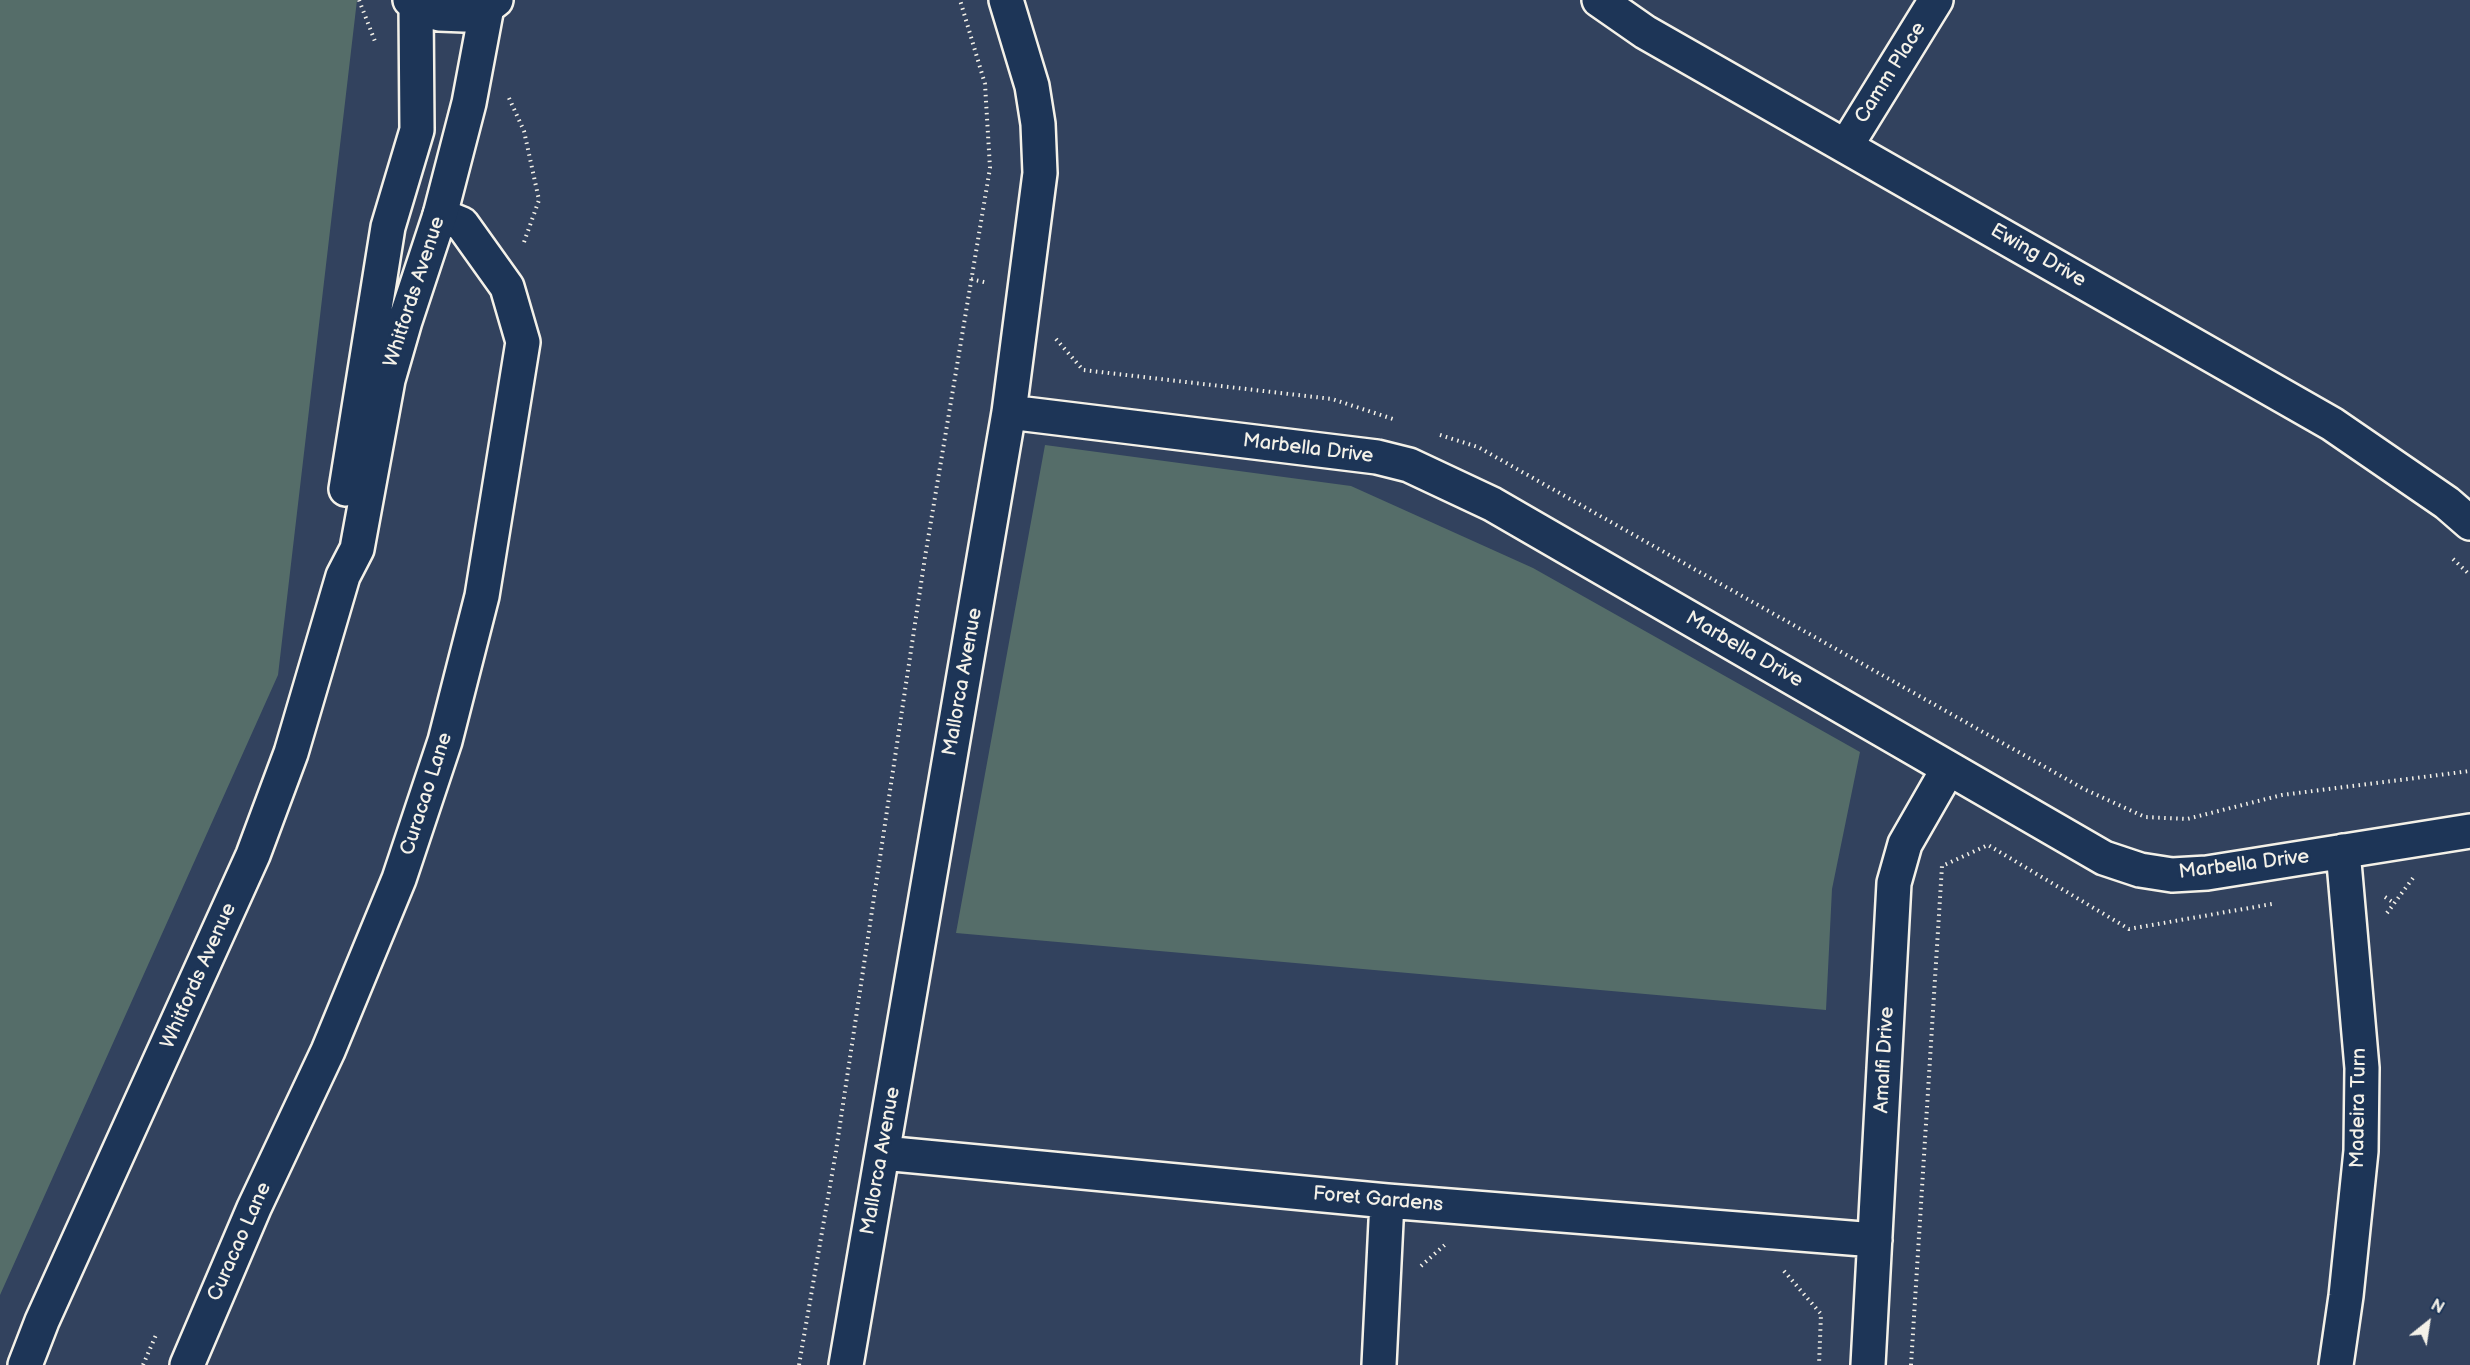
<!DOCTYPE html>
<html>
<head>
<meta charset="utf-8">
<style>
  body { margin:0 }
  #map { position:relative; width:2470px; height:1365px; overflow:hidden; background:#32425e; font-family:"Balsamiq Sans",sans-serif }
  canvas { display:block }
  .north { position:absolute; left:2398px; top:1293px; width:60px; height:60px; -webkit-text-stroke:4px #1d3557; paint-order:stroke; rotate:30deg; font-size:16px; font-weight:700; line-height:24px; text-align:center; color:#f4f1e8 }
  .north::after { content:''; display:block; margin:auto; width:21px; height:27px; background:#f4f1e8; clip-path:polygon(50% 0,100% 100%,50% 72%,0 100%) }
</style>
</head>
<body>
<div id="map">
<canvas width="2470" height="1365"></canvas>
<div class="north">N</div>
</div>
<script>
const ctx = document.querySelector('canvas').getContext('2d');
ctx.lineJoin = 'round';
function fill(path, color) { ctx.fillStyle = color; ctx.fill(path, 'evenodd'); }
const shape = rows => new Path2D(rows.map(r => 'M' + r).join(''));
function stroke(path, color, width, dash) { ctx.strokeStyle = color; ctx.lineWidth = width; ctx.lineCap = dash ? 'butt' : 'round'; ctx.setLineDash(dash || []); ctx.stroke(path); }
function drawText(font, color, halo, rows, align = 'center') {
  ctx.font = font + ' "Balsamiq Sans",sans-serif'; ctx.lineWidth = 5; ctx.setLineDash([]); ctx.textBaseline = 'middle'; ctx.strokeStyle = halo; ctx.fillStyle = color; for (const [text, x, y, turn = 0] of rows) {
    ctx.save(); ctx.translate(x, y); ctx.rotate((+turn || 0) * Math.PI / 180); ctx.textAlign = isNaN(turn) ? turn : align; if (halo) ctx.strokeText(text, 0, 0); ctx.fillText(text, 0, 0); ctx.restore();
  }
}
fill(shape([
  [0,0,357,0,278,675,0,1295],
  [1045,445,1351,486,1533,568,1860,752,1832,889,1826,1010,956,933]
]), '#556d69');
const minor = shape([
  [1599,0,1645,32,2332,424,2447,503,2470,523],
  [1846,146,1936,0],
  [1009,412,1377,457,1409,465,1492,504,2104,858,2140,870,2172,875,2207,873,2470,831],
  [883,1153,1387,1201,1875,1240],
  [187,1365,254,1208,328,1051,399,879,445,741,482,596,523,342,507,287,462,224,440,215],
  [846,1365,1009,412,1040,173,1038,124,1032,86,1006,0],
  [1379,1365,1387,1201],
  [1868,1365,1894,883,1905,844,1948,769],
  [2336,1365,2346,1296,2361,1151,2362,1068,2343,851]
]);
const major = shape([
  [410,0,416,5,439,14,464,15,487,7,496,0],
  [346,489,388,227,417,130,416,5],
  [25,1365,42,1321,253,855,291,753,343,576,357,549,388,380,405,321,440,215,469,103,487,7]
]);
stroke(minor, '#f4f1e8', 38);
stroke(major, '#f4f1e8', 38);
stroke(shape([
  [359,0,376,44],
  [509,98,524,131,539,200,523,245],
  [971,279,988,283],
  [1056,339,1083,370,1332,399,1393,419],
  [1440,435,1478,447,2084,789,2145,817,2187,819,2282,795,2470,771],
  [2453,559,2470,575],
  [2385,897,2394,903],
  [2387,913,2413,878],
  [1421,1266,1447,1243],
  [1784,1271,1821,1314,1819,1365],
  [143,1365,156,1335],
  [799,1365,836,1151,925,557,990,168,985,84,960,0],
  [1911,1365,1942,866,1988,845,2129,929,2272,904]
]), '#f4f1e8', 4, [1.5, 4.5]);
stroke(minor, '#1d3557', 33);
stroke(major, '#1d3557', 33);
drawText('20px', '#f4f1e8', '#1d3557', [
  ["Camm Place",1891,73,-58],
  ["Ewing Drive",2038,256,30],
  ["Whitfords Avenue",415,292,-72],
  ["Marbella Drive",1308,449,7],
  ["Marbella Drive",1744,650,30],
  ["Mallorca Avenue",963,682,-80],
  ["Curacao Lane",427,794,-72],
  ["Marbella Drive",2244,865,-7],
  ["Whitfords Avenue",199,976,-66],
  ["Amalfi Drive",1885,1060,-87],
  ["Madeira Turn",2359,1108,-89],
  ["Mallorca Avenue",881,1161,-80],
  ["Foret Gardens",1378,1200,5],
  ["Curacao Lane",240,1242,-66]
]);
</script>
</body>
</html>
